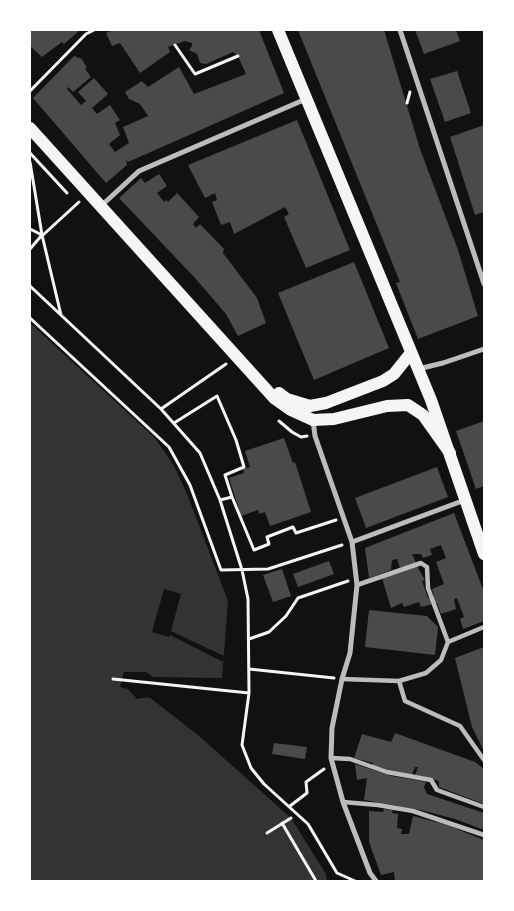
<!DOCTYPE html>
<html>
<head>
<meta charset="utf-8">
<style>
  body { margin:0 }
  #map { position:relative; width:514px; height:911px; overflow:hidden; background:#111; font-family:Karla,sans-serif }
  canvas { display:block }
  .frame { position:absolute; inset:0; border:31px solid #fff; pointer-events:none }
</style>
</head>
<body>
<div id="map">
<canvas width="514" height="911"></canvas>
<div class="frame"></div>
</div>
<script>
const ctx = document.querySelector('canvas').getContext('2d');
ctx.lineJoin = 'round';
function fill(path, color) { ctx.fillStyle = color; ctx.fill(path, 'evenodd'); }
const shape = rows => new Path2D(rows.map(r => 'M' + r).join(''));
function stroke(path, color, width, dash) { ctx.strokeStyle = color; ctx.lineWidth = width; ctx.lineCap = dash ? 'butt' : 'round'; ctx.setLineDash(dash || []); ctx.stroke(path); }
fill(shape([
  [30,323,155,438,174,466,187,494,228,601,222,678,153,677,146,672,124,672,120,687,128,689,137,699,149,697,199,736,291,818,326,874,327,881,30,881]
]), '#333');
fill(shape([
  [164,589,181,594,171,631,224,656,223,662,170,635,169,637,152,632]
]), '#111');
fill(shape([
  [30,30,80,30,64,44,62,42,42,57,30,46],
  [113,30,259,30,284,93,128,162,126,160,127,165,106,183,33,98,74,56,82,59,87,68,85,69,91,77,73,92,68,87,67,89,81,105,86,101,78,92,94,78,108,94,92,108,97,114,110,105,120,120,115,123,120,135,109,144,115,152,129,143,123,127,148,116,140,104,129,99,125,92,142,81,148,87,179,67,194,94,246,74,238,56,233,52,206,64,200,63,197,54,189,50,192,46,192,43,185,41,168,47,170,52,140,73,120,43,112,46,106,33],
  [298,30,384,30,420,149,458,250,478,316,418,339,396,283,400,282],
  [415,30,456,30,460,41,424,54],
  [457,71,471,113,445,122,430,79],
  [297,120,350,250,306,268,284,217,289,214,285,207,234,234,230,222,221,225,212,202,217,200,215,193,205,198,188,165],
  [484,125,484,212,475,215,450,137],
  [159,174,167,186,157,193,164,202,166,200,168,202,177,193,199,217,193,224,196,228,200,224,224,249,223,253,257,298,266,323,238,336,226,314,195,278,119,198,141,178,145,183],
  [354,262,389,348,314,380,278,293],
  [484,421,484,486,476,489,456,431],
  [284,438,293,463,295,462,311,512,270,526,265,512,259,514,258,510,241,516,229,478,244,473,243,469,250,467,245,451],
  [437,467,448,497,366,528,355,498],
  [454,513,484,592,484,621,463,629,460,619,464,617,457,598,454,599,456,609,441,614,437,603,421,607,419,602,404,607,402,603,391,608,382,578,417,566,425,580,422,581,428,598,434,595,432,589,444,584,436,562,446,558,441,545,430,549,432,555,423,558,421,554,412,554,416,563,400,568,397,559,392,560,391,570,369,578,365,548],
  [329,561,334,574,298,587,293,574],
  [282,569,291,596,273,602,263,575],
  [369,610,427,616,438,627,435,655,365,647],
  [484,647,484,751,472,727,455,658],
  [395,733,475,762,484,769,484,804,439,787,439,781,415,775,418,767,415,767,412,775,372,766,373,763,354,758,362,734,391,742],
  [274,743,307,747,305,759,272,754],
  [355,764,392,776,426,782,424,787,427,794,484,813,484,830,455,819,421,810,364,800,367,778,357,780],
  [384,809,393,810,392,813,398,814,397,828,402,829,401,834,409,834,413,816,447,825,484,840,484,881,395,881,394,872,381,875,369,842,369,811,383,812]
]), '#4a4a4a');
stroke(shape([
  [175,45,195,74,238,56],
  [30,91,86,34,94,30],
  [407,103,410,92],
  [30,153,67,193],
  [30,162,42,235,61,315],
  [30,229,42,235,30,249],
  [43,235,79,202],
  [30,286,161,409,200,453,220,500,242,570,248,599,249,693,242,745,251,768,264,784,308,824,337,873,355,881],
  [30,318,169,447,190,485,221,570,268,569,342,545],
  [161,409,226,364],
  [279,421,292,432,301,437,307,436],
  [174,423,217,396,236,440,244,467,225,475,232,497],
  [220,500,232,497,254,550,269,544,267,537,293,527,296,533,336,520],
  [249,639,269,632,286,616,298,598,348,581],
  [249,669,334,678],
  [113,679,249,693],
  [290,806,307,793,306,782,324,769],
  [282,823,316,881],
  [267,833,291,818]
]), '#f5f5f5', 3);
stroke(shape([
  [357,585,421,563,427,567,428,588,448,642],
  [342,679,399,681,426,673,441,660,448,642,484,627],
  [399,681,405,701,460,726,484,760],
  [331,758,350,759,387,772,431,780,437,790,484,807],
  [343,802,378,805,413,811,484,835]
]), '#bcbcbc', 4.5);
stroke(shape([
  [400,30,484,284],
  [101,206,139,171,306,99],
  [418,369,443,363,484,349],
  [313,420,315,436,352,542,357,585,350,653,342,679,332,728,331,758,343,802,370,873,376,881],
  [352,542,465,500]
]), '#bcbcbc', 5);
stroke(shape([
  [278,30,431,400,484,554],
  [30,128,274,398,291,410,313,420,334,419,387,406,408,405,423,415,450,453],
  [279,393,287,399,310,406,326,403,383,381,394,374,410,354]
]), '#f5f5f5', 12);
</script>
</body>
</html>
